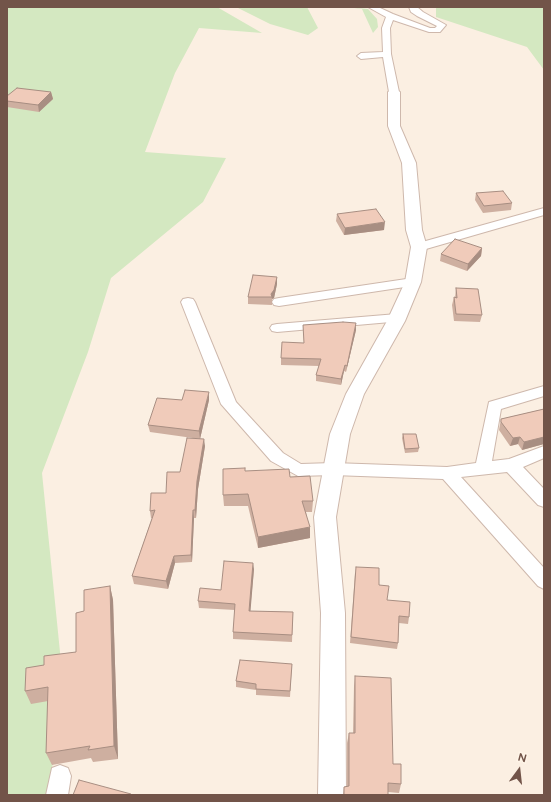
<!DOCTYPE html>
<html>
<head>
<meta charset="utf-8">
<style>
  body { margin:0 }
  #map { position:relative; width:551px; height:802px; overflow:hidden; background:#fbefe2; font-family:Figtree,sans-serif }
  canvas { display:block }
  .frame { position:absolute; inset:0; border:8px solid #725449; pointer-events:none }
  .north { position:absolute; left:499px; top:750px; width:40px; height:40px; -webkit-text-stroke:3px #fef4e7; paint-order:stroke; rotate:15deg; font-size:11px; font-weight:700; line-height:16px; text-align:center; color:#725449 }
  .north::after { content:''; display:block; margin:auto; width:14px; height:18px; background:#725449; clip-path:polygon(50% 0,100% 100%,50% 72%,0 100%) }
</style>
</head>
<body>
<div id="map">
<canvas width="551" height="802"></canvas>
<div class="frame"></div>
<div class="north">N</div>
</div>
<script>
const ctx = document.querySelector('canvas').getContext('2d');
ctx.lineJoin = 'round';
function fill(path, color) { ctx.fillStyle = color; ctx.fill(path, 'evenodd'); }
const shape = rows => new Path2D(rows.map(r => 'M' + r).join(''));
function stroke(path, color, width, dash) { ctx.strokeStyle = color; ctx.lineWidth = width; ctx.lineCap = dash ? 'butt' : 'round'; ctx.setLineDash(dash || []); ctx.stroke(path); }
fill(shape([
  [7,7,217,7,262,33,199,28,175,73,145,152,226,158,203,202,111,278,88,352,42,473,61,662,50,795,7,795],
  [236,7,307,7,318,28,308,35,270,24],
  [347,7,368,9,377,19,378,27,373,33,362,9],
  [436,7,544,7,544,70,527,47,436,17]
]), '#d4e8c1');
const minor = shape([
  [368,7,378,7,393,14,430,28,435,28,437,26,417,16,411,12,409,7,417,7,423,12,446,25,440,32,429,32,393,20,390,28,391,54,399,92,397,94,391,94,389,92,383,57,361,59,357,56,361,53,383,52,382,28,386,17,368,7],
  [544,208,544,215,419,251,413,247,415,244,544,208],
  [413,278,419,282,418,285,279,306,274,305,272,302,274,299,279,298,413,278],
  [188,298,193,299,195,302,236,402,283,453,301,464,333,463,447,467,476,463,489,402,544,386,544,396,501,409,492,461,509,459,544,446,544,458,523,467,544,489,544,507,538,505,507,472,461,477,544,568,544,589,538,586,443,479,333,475,298,476,271,461,221,404,181,302,183,299,188,298],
  [397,314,402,315,404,318,402,321,277,332,272,331,270,328,272,325,277,324,397,314],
  [60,765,68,768,71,776,68,795,46,795,52,768,60,765]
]);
const tertiary = shape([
  [394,88,400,92,400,126,416,163,422,230,427,247,421,282,405,321,364,394,350,434,336,517,345,613,346,795,318,795,321,613,314,517,330,434,346,394,387,321,405,282,411,247,406,230,402,163,388,126,388,92,394,88]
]);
stroke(minor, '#ceb8ac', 2);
stroke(tertiary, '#ceb8ac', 2);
fill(minor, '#fff');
fill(tertiary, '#fff');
fill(shape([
  [51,92,53,99,39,112,7,107,7,96],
  [476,193,512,203,511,210,483,213,475,200],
  [337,214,384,230,344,235,336,221],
  [482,248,481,256,467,271,440,261,441,254],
  [277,277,277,284,274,298,272,299,272,305,248,304,248,297],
  [456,288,482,315,480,322,454,321,452,305,454,297,455,298],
  [303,325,356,330,346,372,344,371,341,385,316,381,316,375,319,366,281,365,281,358,304,343],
  [209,400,200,439,150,432,148,425],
  [544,409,544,444,522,450,518,444,510,446,499,430,501,419],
  [403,434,419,448,418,452,405,453,402,438],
  [205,446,198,489,196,518,194,518,192,562,175,563,168,589,134,584,132,576,152,518,151,518,150,511,166,493,180,472],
  [245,471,290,477,313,501,312,512,306,512,310,538,258,548,248,506,224,506,223,495],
  [254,569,250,611,293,612,292,642,233,639,233,632,235,610,199,608,198,601,221,590],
  [355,573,379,585,387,600,409,617,408,624,399,623,398,643,397,649,350,643],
  [110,586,113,600,118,759,93,762,91,758,52,765,46,753,48,701,31,704,25,691,44,665,76,652,84,611],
  [292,664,290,697,256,695,256,690,236,687,236,681],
  [355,676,401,784,399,793,388,792,388,795,343,795,344,787,347,786,347,743,349,733,353,733,354,686]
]), '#ceafa0');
fill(shape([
  [51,92,53,99,39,112,38,105],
  [385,222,384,230,344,235,345,228],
  [482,248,481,256,467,271,468,264],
  [277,277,277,284,274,298,272,299,271,294],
  [356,323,356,330,346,372,347,366],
  [345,365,344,371,341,385,341,379],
  [209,392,209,400,200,439,199,431],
  [520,437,518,444,510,446,513,438],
  [544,437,544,444,522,450,524,442],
  [204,439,205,446,198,489,196,518,195,510,197,481],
  [193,510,194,518,192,562,191,555],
  [310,527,310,538,258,548,258,537],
  [174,556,175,563,168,589,166,581],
  [253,563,254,569,250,617,249,611],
  [110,586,113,600,118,759,114,746]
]), '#a88e82');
const building = shape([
  [17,88,51,92,38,105,7,101,7,96,17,88],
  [503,191,512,203,484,206,476,193,503,191],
  [376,209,385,222,345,228,337,214,376,209],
  [455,239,482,248,468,264,441,254,455,239],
  [253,275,277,277,274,290,271,294,272,297,248,297,253,275],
  [456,288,478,289,482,315,456,314,454,297,457,298,456,288],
  [343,322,356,323,347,366,345,365,341,379,316,375,321,359,281,358,282,342,304,343,303,325,343,322],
  [185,390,209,392,199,431,148,425,157,398,182,400,185,390],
  [544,409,544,437,524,442,520,437,513,438,501,422,501,419,544,409],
  [403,434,416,434,419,448,405,449,403,434],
  [187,438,204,439,197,481,195,510,193,510,191,555,174,556,166,581,132,576,155,510,150,511,151,493,166,493,167,472,180,472,187,438],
  [245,468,245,471,289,469,290,477,310,476,313,501,302,501,310,527,258,537,248,494,223,495,223,469,245,468],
  [224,561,253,563,249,611,293,612,292,635,233,632,235,604,198,601,200,588,221,590,224,561],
  [356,567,379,568,379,585,389,586,387,600,410,602,409,617,399,616,398,643,351,637,356,567],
  [110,586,114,746,88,750,90,746,46,753,48,687,25,691,26,668,44,665,44,656,76,652,76,613,84,611,84,590,110,586],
  [240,660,292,664,290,691,256,689,256,684,236,681,240,660],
  [355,676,391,678,393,764,401,764,401,784,388,783,388,795,344,795,344,787,349,786,349,733,355,733,355,676],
  [79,780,131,794,131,795,73,795,79,780]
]);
fill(building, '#f0cbba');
stroke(building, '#a88e82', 1);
</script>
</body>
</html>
